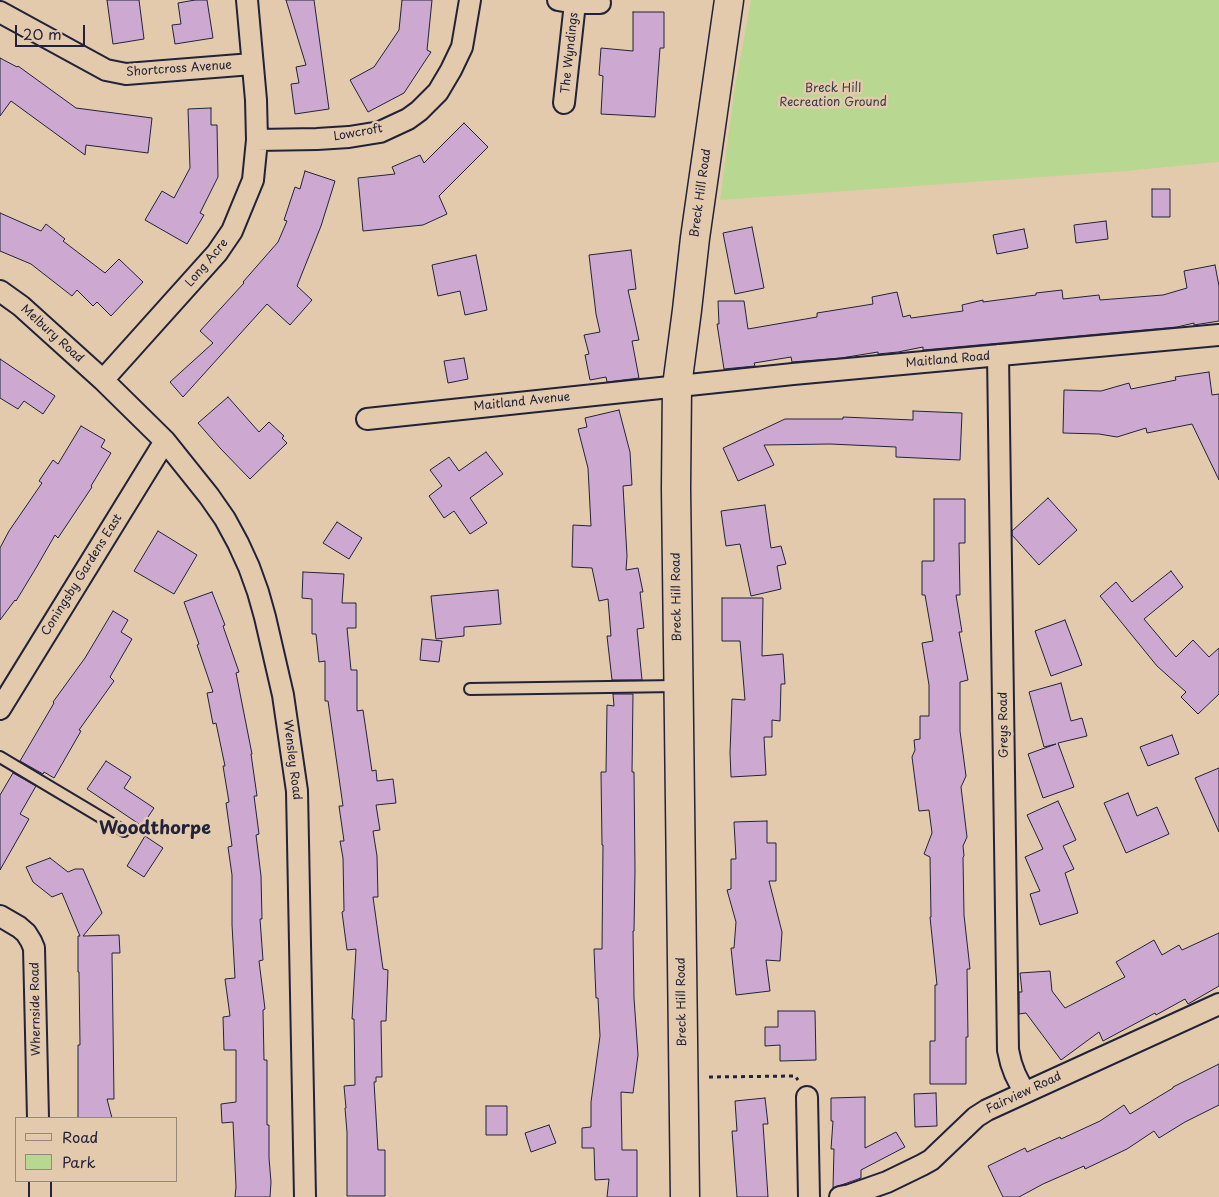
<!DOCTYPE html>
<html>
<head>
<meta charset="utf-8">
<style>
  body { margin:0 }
  #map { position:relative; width:1219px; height:1197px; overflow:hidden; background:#e4caac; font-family:"Playpen Sans",sans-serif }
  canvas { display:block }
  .legend { position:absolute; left:15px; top:1117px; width:162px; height:65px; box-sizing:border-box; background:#e4caac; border:1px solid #96877f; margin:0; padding:6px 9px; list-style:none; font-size:15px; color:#22223b }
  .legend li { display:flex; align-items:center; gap:10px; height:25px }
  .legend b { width:25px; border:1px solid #96877f }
  .scale { position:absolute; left:15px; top:25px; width:70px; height:22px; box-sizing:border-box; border:2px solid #22223b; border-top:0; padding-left:6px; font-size:15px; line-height:18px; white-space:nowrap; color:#22223b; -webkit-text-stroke:4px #e4caac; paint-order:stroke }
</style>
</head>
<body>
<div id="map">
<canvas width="1219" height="1197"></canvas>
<ul class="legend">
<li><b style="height:6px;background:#e4caac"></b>Road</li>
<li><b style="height:14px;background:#b8d891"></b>Park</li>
</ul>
<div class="scale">20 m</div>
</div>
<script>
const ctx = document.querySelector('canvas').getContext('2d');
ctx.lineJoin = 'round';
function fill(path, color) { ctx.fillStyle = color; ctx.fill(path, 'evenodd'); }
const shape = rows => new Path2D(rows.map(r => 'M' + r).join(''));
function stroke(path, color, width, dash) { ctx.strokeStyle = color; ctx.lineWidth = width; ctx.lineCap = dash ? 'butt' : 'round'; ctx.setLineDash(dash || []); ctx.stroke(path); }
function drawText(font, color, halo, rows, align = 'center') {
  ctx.font = font + ' "Playpen Sans",sans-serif'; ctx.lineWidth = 5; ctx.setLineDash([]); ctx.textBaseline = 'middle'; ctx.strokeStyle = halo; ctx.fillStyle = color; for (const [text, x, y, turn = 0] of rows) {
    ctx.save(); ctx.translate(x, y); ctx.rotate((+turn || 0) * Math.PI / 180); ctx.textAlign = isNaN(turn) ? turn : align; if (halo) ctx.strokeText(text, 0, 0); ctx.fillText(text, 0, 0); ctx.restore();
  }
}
fill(shape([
  [751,0,1219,0,1219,162,1126,171,720,200,734,93]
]), '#b8d891');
const building = shape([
  [107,0,139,0,144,39,113,44,107,0],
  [195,0,207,0,213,38,175,44,172,25,181,24,178,3,195,0],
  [286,0,314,0,329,109,295,114,291,84,299,83,296,67,306,65,286,0],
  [402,0,432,0,427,50,431,52,404,93,368,112,350,80,374,67,399,30,402,0],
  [633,12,664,12,664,48,660,48,655,117,601,114,603,76,599,75,601,48,633,51,633,12],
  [0,58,17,67,18,66,76,108,152,118,148,153,86,145,85,155,11,101,0,116,0,58],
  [211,108,211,125,217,125,218,177,200,213,204,215,187,244,145,220,162,191,174,198,190,168,188,109,211,108],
  [464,123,488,147,439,196,447,214,423,225,363,231,358,178,395,174,392,167,420,155,424,163,464,123],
  [305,171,335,181,321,226,297,286,312,300,290,325,267,304,183,397,170,382,213,343,200,331,244,283,243,282,278,242,287,221,284,220,295,187,300,189,305,171],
  [1152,189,1170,189,1170,217,1152,217,1152,189],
  [0,213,41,231,46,224,65,239,63,241,105,273,119,259,143,282,111,316,97,302,93,306,77,290,72,296,31,264,0,251,0,213],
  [1106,221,1108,239,1076,243,1074,225,1106,221],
  [752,227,764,288,735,294,723,233,752,227],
  [1024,229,1028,248,997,254,993,235,1024,229],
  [631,250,636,289,628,290,639,340,632,341,639,378,607,382,606,377,590,380,585,355,589,354,584,335,600,332,596,314,589,255,631,250],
  [476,255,487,310,465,315,460,291,438,296,432,265,476,255],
  [1215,265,1219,286,1219,321,1194,325,1194,323,1177,327,923,350,923,347,898,352,878,354,878,352,841,358,792,362,791,357,754,363,755,366,724,369,717,324,719,324,718,301,744,301,748,329,817,317,817,313,873,304,872,297,897,292,903,317,910,315,911,318,963,311,962,305,983,300,983,302,1036,295,1036,293,1062,290,1063,299,1099,295,1100,300,1163,295,1187,288,1184,271,1215,265],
  [464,358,468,379,448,383,444,361,464,358],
  [0,359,55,396,43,414,24,401,18,409,0,398,0,359],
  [1209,372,1212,395,1219,394,1219,480,1192,424,1147,433,1146,428,1117,437,1099,434,1063,433,1064,390,1101,391,1129,383,1131,389,1176,380,1175,377,1209,372],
  [228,397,259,432,269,422,284,436,282,438,287,443,250,479,220,448,198,423,228,397],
  [619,410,630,452,632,485,623,486,627,556,626,570,638,568,643,592,640,592,644,628,637,629,642,680,612,680,607,636,611,636,608,599,599,601,592,568,572,567,573,525,591,526,588,468,578,429,587,427,585,418,619,410],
  [913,411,962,413,960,460,896,457,896,447,830,444,764,445,774,465,738,481,723,448,785,419,843,419,843,417,913,420,913,411],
  [81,426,105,440,101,447,111,453,91,486,92,487,58,538,55,535,36,568,16,601,15,600,0,620,0,548,9,531,42,483,39,481,53,460,58,464,81,426],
  [486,452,503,474,470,498,487,523,470,534,454,511,444,518,429,496,442,486,430,470,449,457,459,471,486,452],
  [1048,498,1077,530,1039,565,1012,535,1012,531,1048,498],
  [934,499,965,499,965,543,959,543,960,595,956,595,962,632,959,632,968,680,960,682,960,731,966,776,961,787,967,837,963,846,964,856,963,857,964,915,970,969,967,969,968,1037,966,1037,966,1084,930,1084,930,1041,935,1041,935,985,937,985,930,917,931,917,930,857,924,854,932,833,929,810,919,811,912,757,915,750,914,740,920,739,920,716,929,716,929,685,922,643,933,641,925,595,922,595,922,561,934,561,934,499],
  [765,505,771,548,781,546,786,564,777,566,781,589,751,596,740,544,726,546,721,511,765,505],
  [337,522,362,538,349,559,323,543,337,522],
  [158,531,197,555,174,594,134,571,158,531],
  [1171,571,1183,587,1144,619,1176,657,1193,640,1209,657,1219,648,1219,694,1198,714,1181,697,1186,692,1157,666,1100,596,1116,582,1132,602,1171,571],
  [303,572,344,574,342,603,356,603,356,628,347,628,351,670,357,670,357,711,363,710,372,771,376,770,377,781,393,779,396,803,376,805,380,830,373,831,377,856,378,897,373,897,383,969,388,970,386,1021,381,1021,382,1077,376,1077,376,1082,374,1082,378,1150,385,1150,385,1196,347,1196,347,1132,345,1108,346,1108,344,1086,355,1085,354,1019,352,1019,356,949,347,950,342,912,344,911,343,858,340,841,344,841,339,806,343,806,328,701,325,701,325,661,319,662,316,634,312,634,312,599,302,598,303,572],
  [498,590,501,624,464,627,464,636,436,639,431,596,498,590],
  [212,592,225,625,223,626,239,672,236,673,252,754,251,754,257,796,254,796,259,834,256,835,261,876,262,919,260,919,263,960,259,961,265,1009,263,1010,264,1060,267,1060,267,1125,269,1125,269,1158,271,1182,270,1197,235,1197,236,1187,233,1122,222,1123,221,1104,236,1102,236,1050,224,1050,223,1017,230,1016,225,979,235,978,232,925,232,875,228,847,232,846,226,803,229,802,223,766,225,766,216,723,213,724,207,693,213,692,197,645,199,644,184,602,212,592],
  [722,598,763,598,762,656,783,654,785,684,781,684,780,721,772,720,772,737,764,737,766,775,731,777,730,753,732,699,745,700,740,641,722,641,722,598],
  [113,611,128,620,121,632,132,639,110,677,114,681,79,730,81,731,54,778,44,772,43,774,20,761,54,703,53,702,85,658,113,611],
  [1065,620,1082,665,1051,676,1035,631,1065,620],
  [422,639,442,641,439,662,420,660,422,639],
  [1061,683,1071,721,1082,718,1087,736,1058,743,1074,787,1043,798,1028,754,1056,744,1044,747,1029,692,1061,683],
  [613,694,633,694,632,772,634,772,635,870,634,931,633,931,634,998,638,1055,633,1093,621,1092,622,1150,637,1150,637,1197,607,1197,609,1179,595,1180,594,1148,582,1148,582,1128,591,1127,591,1102,600,1036,598,998,596,998,594,949,602,949,603,845,602,845,601,772,606,772,607,705,614,706,613,694],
  [1172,735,1179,754,1148,766,1140,747,1172,735],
  [106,761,131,777,124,788,154,808,142,826,87,789,106,761],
  [1219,768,1219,832,1195,778,1219,768],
  [13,773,36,786,20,814,29,819,0,870,0,795,13,773],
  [1128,793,1137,816,1157,807,1169,834,1126,853,1104,803,1128,793],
  [1058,801,1076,840,1063,846,1074,869,1065,873,1078,913,1040,925,1030,894,1040,891,1025,857,1043,849,1027,815,1058,801],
  [767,821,767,843,776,843,776,881,769,881,782,932,780,961,766,960,770,991,736,995,731,948,734,948,736,922,727,890,731,889,731,859,736,859,734,822,767,821],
  [145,836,163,848,144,877,127,866,145,836],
  [50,858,68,872,75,869,83,869,102,913,83,936,119,935,120,953,112,953,114,1099,107,1099,112,1118,78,1118,78,1045,80,1045,79,972,78,972,78,936,80,936,62,893,52,897,33,882,26,867,50,858],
  [1219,933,1219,986,1188,1004,1185,999,1156,1015,1155,1013,1103,1041,1099,1032,1061,1060,1026,1013,1019,1014,1019,992,1022,992,1020,973,1050,971,1052,991,1065,1008,1125,977,1116,962,1154,940,1162,955,1179,945,1182,950,1219,933],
  [778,1011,815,1011,816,1060,780,1061,780,1045,765,1046,765,1027,778,1027,778,1011],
  [1219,1064,1219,1105,1185,1122,1159,1138,1154,1131,1127,1149,1085,1169,1084,1166,1043,1184,1019,1197,1003,1197,988,1166,1025,1148,1027,1152,1060,1137,1061,1139,1100,1121,1124,1105,1130,1114,1173,1088,1173,1087,1219,1064],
  [936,1093,937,1126,915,1127,914,1094,936,1093],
  [865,1097,865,1148,896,1132,905,1147,861,1170,861,1178,833,1188,834,1149,831,1149,833,1121,831,1121,831,1098,865,1097],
  [765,1098,768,1124,763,1124,768,1197,737,1197,732,1131,737,1131,735,1101,765,1098],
  [486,1106,507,1106,507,1135,486,1135,486,1106],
  [549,1125,556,1143,531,1152,525,1133,549,1125]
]);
fill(building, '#cda9d2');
stroke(building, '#22223b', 1);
const lane = shape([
  [470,689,677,686],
  [0,757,124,831]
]);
const street = shape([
  [558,0,575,3,600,3],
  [0,12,106,70,126,74,252,64],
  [564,103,575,3],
  [257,140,317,139,349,137,380,132,408,119,419,111,438,92,451,70,462,47,470,0],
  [0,291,21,306,103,380,165,441,209,496,225,519,238,543,249,567,258,592,265,617,283,695,297,791,305,1197],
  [998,355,1008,1050,1011,1063,1015,1074,1024,1092],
  [103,380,217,253,232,231,253,180,257,140,256,100,247,0],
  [367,419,793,374,1219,335],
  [0,709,165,441],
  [0,916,19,927,26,933,31,941,34,948,38,1118],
  [807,1097,809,1197],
  [40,1181,40,1197],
  [840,1197,850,1195,887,1182,922,1165,931,1160,976,1117,987,1110,1219,1004]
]);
const secondary = shape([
  [685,1197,676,488,677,386,687,310,695,238,729,0]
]);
stroke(lane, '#22223b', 14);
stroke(street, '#22223b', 24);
stroke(secondary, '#22223b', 31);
stroke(shape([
  [709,1077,795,1076,798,1080]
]), '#22223b', 3, [4, 4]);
stroke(lane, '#e4caac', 10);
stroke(street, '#e4caac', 20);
stroke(secondary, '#e4caac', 28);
drawText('12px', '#22223b', '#e4caac', [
  ["The Wyndings",570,53,-84],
  ["Shortcross Avenue",179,69,-4],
  ["Lowcroft",358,133,-10],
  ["Breck Hill Road",701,193,-82],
  ["Long Acre",207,263,-50],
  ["Melbury Road",52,334,42],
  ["Maitland Road",948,360,-5],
  ["Maitland Avenue",522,402,-6],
  ["Coningsby Gardens East",82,575,-58],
  ["Breck Hill Road",677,597,-91],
  ["Greys Road",1004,725,-91],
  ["Wensley Road",292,760,83],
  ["Breck Hill Road",682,1002,-91],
  ["Whernside Road",36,1009,-91],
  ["Fairview Road",1024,1093,-25]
]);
drawText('12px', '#383d48', '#e4caac', [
  ["Breck Hill",833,89],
  ["Recreation Ground",833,103]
]);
drawText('bold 18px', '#22223b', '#e4caac', [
  ["Woodthorpe",155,829]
]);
</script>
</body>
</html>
